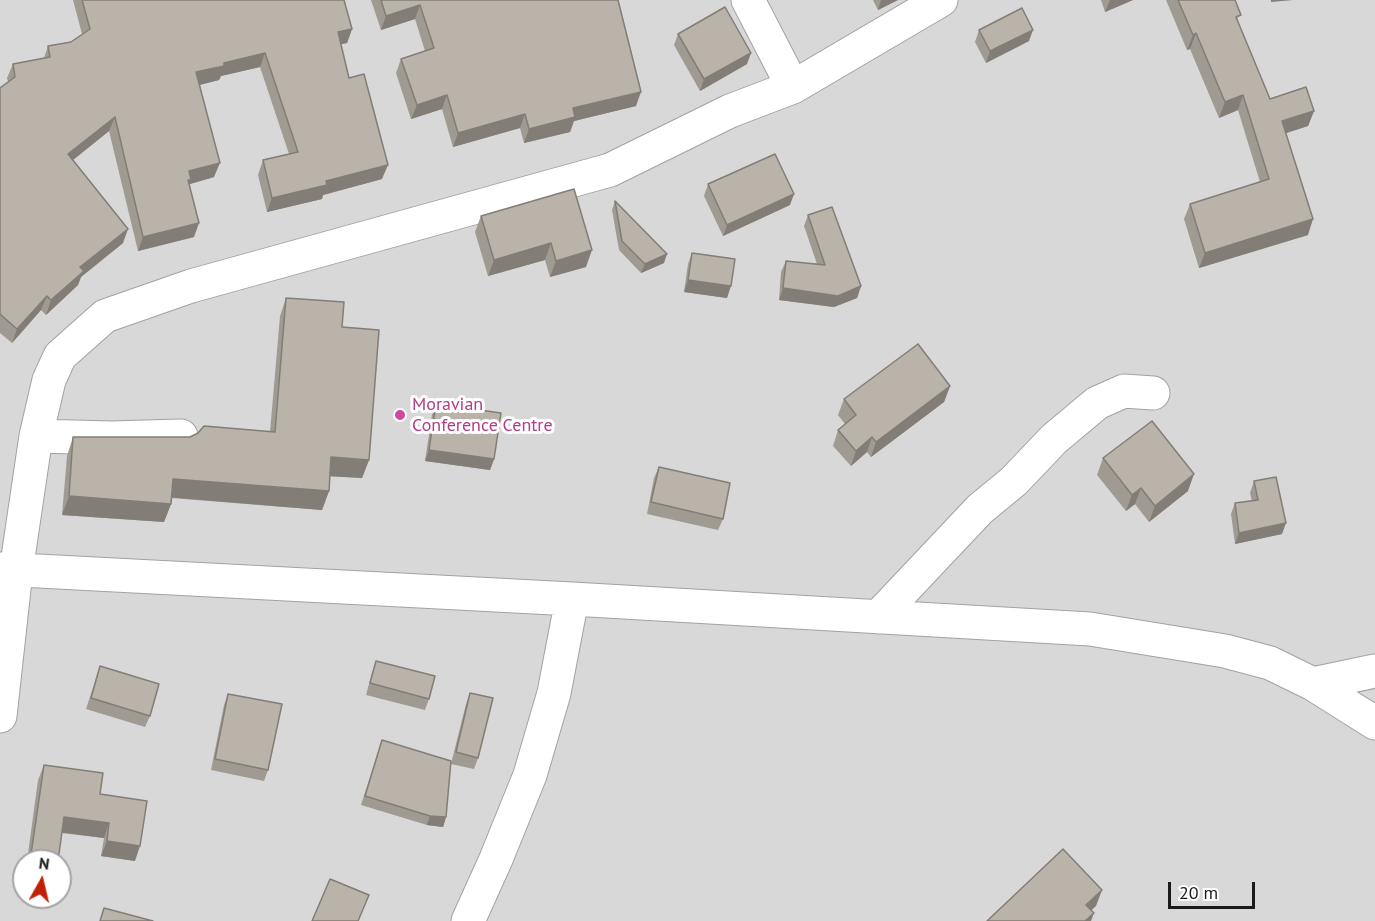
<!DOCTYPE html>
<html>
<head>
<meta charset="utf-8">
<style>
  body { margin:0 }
  #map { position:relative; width:1375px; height:921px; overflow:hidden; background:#edeae1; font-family:"PT Sans",sans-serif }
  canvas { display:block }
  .north { position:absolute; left:12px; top:849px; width:60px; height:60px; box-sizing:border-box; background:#fff; border:2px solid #a4a4a4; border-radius:50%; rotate:8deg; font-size:16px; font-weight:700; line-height:24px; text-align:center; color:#1b1b1b }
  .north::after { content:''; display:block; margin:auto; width:21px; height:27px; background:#c22005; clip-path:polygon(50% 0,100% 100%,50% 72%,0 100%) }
  .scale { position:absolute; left:1168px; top:882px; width:87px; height:27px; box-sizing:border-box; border:3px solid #1b1b1b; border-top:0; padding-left:8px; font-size:18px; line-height:21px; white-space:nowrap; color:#1b1b1b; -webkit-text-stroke:4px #fff; paint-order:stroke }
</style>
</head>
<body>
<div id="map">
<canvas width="1375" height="921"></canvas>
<div class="north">N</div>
<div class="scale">20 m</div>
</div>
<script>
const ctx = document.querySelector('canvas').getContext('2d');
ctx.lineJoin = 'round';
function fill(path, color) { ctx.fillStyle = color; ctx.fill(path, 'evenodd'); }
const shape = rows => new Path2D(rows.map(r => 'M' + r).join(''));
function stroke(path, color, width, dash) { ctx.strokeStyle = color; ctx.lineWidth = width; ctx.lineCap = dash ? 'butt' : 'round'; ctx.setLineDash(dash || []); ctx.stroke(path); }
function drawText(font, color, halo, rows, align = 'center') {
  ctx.font = font + ' "PT Sans",sans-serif'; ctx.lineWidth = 6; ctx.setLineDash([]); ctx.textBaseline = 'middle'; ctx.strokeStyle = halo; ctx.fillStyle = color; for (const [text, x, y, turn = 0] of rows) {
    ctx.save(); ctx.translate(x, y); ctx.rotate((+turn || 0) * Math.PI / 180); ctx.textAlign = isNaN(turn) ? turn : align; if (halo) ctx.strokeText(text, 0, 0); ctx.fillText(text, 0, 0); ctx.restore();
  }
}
fill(shape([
  [0,0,1375,0,1375,921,0,921],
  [24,861,60,861,60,897,24,897]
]), '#d9d8d8');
const minor = shape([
  [748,0,793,87],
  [36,436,111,438,181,436],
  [0,569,572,599,1090,629,1225,651,1270,663,1313,684,1375,723],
  [878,617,980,509,1014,481,1054,439,1097,403,1124,391,1153,393],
  [1313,684,1375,671],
  [0,716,16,571,36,436,49,380,60,356,105,316,191,286,610,170,730,111,793,87,941,0],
  [468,921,496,859,530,775,554,693,572,599]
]);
stroke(minor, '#a2a2a2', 35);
stroke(minor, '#fff', 33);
fill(shape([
  [73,0,344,0,352,29,347,43,341,44,349,78,382,179,323,195,322,199,267,212,258,175,263,160,289,154,260,67,221,76,219,80,200,85,214,177,190,184,194,237,138,251,109,131,73,160,123,243,81,277,78,285,46,315,41,310,12,343,0,333,0,88,8,82,7,78,13,64,44,58,48,46,71,42,82,34],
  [371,0,618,0,636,106,574,121,570,132,524,143,520,128,453,147,442,109,411,119,396,73,401,59,425,51,415,19,381,30],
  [873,0,898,0,878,10],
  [1101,0,1133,0,1105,12],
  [1166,0,1235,0,1238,22,1270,99,1314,111,1308,126,1286,133,1308,235,1199,268,1184,219,1190,204,1260,182,1238,110,1219,118,1190,49,1187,50],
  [979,30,1029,41,986,63,975,42],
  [678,34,747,64,700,91,674,45],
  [708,184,790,205,723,236,704,196],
  [574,189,586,267,550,277,545,260,488,276,475,232,481,216],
  [615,201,664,263,641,273,619,250,612,210],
  [808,215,861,286,857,298,834,307,779,300,781,272,786,261,817,264,804,226],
  [692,253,727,298,684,292,688,264],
  [286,298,342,327,369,460,362,478,330,476,329,491,322,510,171,498,171,504,164,522,62,515,67,456,73,437,190,437,270,432,280,316],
  [950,386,944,402,871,457,867,452,851,466,833,446,838,430,845,424,838,415,844,399],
  [436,404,494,459,490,470,425,461,432,415],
  [1103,458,1188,491,1149,522,1135,504,1126,511,1097,475],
  [659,467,723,519,718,530,647,514,654,478],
  [1254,481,1282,534,1235,544,1231,514,1235,503,1252,501,1250,493],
  [376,661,429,699,425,710,366,695,372,673],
  [100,666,150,716,145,727,86,709],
  [470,693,478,758,474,769,451,764,466,704],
  [228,694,268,770,264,781,211,770,224,705],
  [379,749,446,817,443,827,427,825,361,805],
  [44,765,100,794,135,861,101,856,104,838,61,833,58,861,27,861,38,780]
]), '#9f9a92');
fill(shape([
  [881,0,898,0,878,10],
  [1110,0,1133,0,1105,12],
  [1271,0,1293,0,1271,2],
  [420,5,415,19,381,30,386,16],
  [352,29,347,43,333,46,338,32],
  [1033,30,1029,41,986,63,990,51],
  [1196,33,1190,49,1187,50,1193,35],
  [265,53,260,67,221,76,219,80,191,87,196,72,224,63],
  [751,53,747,64,700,91,704,79],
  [641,92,636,106,574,121,570,132,524,143,529,129,573,108],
  [447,95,442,109,411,119,417,105],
  [1243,95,1238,110,1219,118,1225,102],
  [1314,111,1308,126,1277,136,1282,121],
  [525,114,520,128,453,147,458,133],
  [115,117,109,131,63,168,68,154],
  [220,163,214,177,190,184,186,194,189,171],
  [388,165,382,179,323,195,322,199,267,212,272,198,326,181],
  [794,194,790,205,723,236,727,225],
  [1313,219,1308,235,1199,268,1205,253],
  [199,223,194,237,138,251,143,237],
  [128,229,123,243,81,277,78,285,46,315,51,300,80,267],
  [551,243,545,260,488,276,494,260],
  [592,250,586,267,550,277,556,261],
  [667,254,664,263,641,273,645,264],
  [688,280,731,286,727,298,684,292],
  [861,286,857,298,834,307,779,300,783,288],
  [47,296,41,310,12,343,17,329],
  [950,386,944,402,871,457,876,442],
  [872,437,867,452,851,466,856,451],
  [429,450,494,459,490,470,425,461],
  [331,457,369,460,362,478,325,476],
  [1194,474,1188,491,1149,522,1155,506],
  [173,479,329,491,322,510,166,497],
  [1141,488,1135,504,1126,511,1132,495],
  [69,496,171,504,164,522,62,515],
  [1286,523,1282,534,1235,544,1239,533],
  [430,816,446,817,443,827,427,825],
  [64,817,109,823,104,838,58,832],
  [107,841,140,846,135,861,101,856],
  [1102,890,1096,906,1080,921,1086,905],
  [1094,913,1091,921,1085,921]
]), '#827d77');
const building = shape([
  [82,0,344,0,352,29,338,32,349,78,364,74,388,165,326,181,327,185,272,198,263,160,298,152,265,53,224,63,224,66,196,72,220,163,189,171,191,180,188,180,199,223,143,237,115,117,68,154,128,229,80,267,84,271,51,300,47,296,17,329,0,314,0,88,15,77,13,64,50,57,48,46,71,42,90,29,82,0],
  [381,0,618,0,641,92,573,108,575,117,529,129,525,114,458,133,447,95,417,105,401,59,434,48,420,5,386,16,381,0],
  [1178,0,1235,0,1241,15,1236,17,1270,99,1306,87,1314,111,1282,121,1313,219,1205,253,1190,204,1269,179,1243,95,1225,102,1196,33,1193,35,1178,0],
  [725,7,751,53,704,79,678,34,725,7],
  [1022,8,1033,30,990,51,979,30,1022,8],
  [775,154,794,194,727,225,708,184,775,154],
  [574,189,592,250,556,261,551,243,494,260,481,216,574,189],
  [615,201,667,254,645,264,622,241,615,201],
  [832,207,861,286,838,296,783,288,786,261,825,265,808,215,832,207],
  [692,253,735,259,731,286,688,280,692,253],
  [286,298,344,302,342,327,379,330,369,460,331,457,329,491,173,479,171,504,69,496,73,437,190,437,198,433,204,426,275,432,286,298],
  [918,344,950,386,876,442,872,437,856,451,838,430,856,415,844,399,918,344],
  [436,404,501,413,494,459,429,450,436,404],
  [1152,421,1194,474,1155,506,1141,488,1132,495,1103,458,1152,421],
  [659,467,730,483,723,519,651,502,659,467],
  [1276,477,1286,523,1239,533,1235,503,1258,500,1254,481,1276,477],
  [376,661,435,676,429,699,370,683,376,661],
  [100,666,159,684,150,716,91,698,100,666],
  [470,693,493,698,478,758,456,752,470,693],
  [228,694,282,704,268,770,215,759,228,694],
  [382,740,451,761,446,817,430,816,365,796,382,740],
  [44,765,103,773,100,794,147,801,140,846,107,841,109,823,64,817,58,861,30,861,44,765],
  [1063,849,1102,890,1086,905,1094,913,1085,921,987,921,1063,849],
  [330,879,369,895,358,921,312,921,330,879],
  [104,908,153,921,100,921,104,908]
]);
fill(building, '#b9b3aa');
stroke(building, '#827d77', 1.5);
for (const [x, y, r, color] of [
  [400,415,6,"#d1479c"]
]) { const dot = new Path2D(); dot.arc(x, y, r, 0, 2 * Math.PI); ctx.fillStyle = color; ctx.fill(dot); stroke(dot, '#fff', 2); }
drawText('18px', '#b23c85', '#fff', [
  ["Moravian",412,405],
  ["Conference Centre",412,426]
], 'left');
</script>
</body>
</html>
